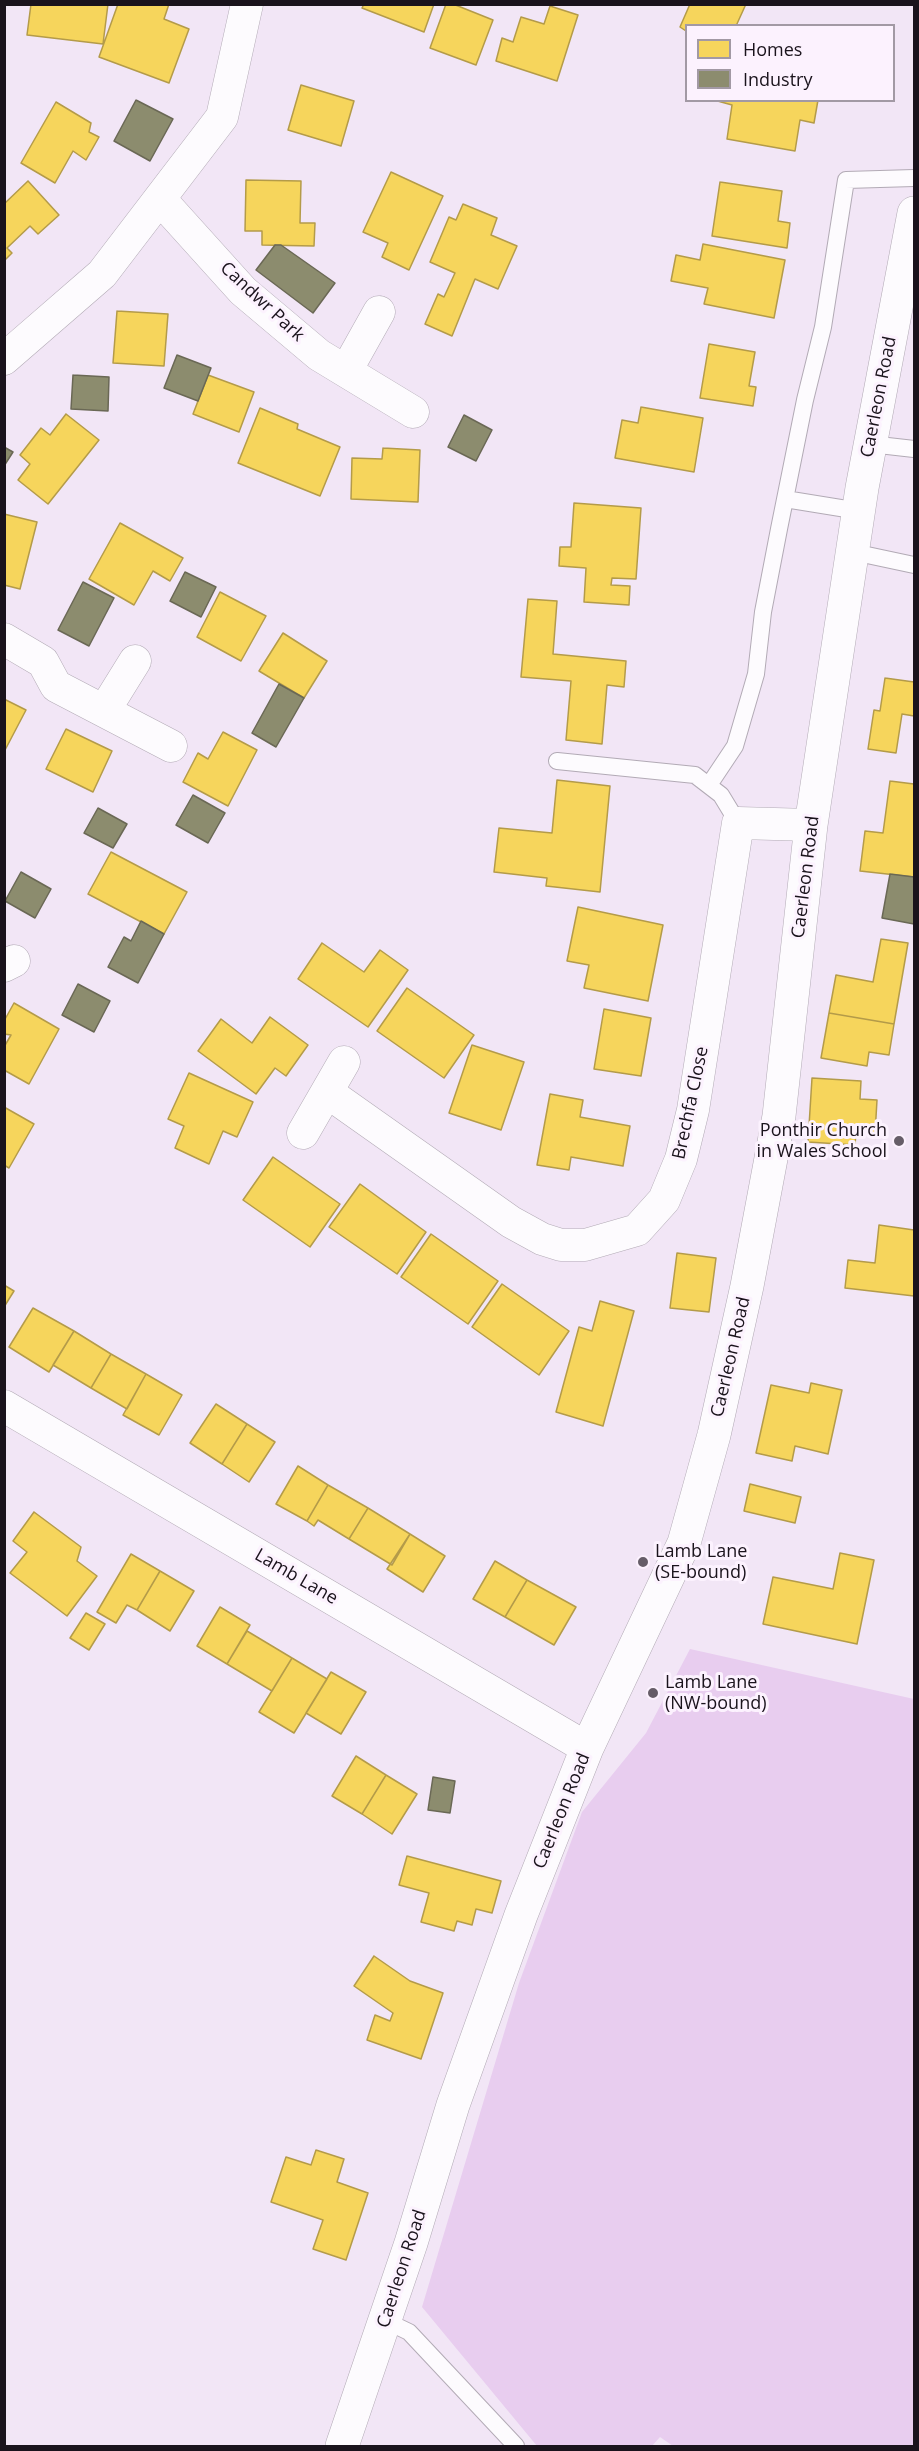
<!DOCTYPE html>
<html>
<head>
<meta charset="utf-8">
<style>
  body { margin:0 }
  #map { position:relative; width:919px; height:2451px; overflow:hidden; background:#f2e6f6; font-family:"Open Sans",sans-serif }
  canvas { display:block }
  .frame { position:absolute; inset:0; border:6px solid #1a131c; pointer-events:none }
  .legend { position:absolute; left:685px; top:24px; width:210px; height:78px; box-sizing:border-box; background:#fcf2fe; border:2px solid #a299a4; margin:0; padding:8px 10px; list-style:none; font-size:18px; color:#1a131c }
  .legend li { display:flex; align-items:center; gap:12px; height:30px }
  .legend b { width:30px; border:2px solid #a299a4 }
</style>
</head>
<body>
<div id="map">
<canvas width="919" height="2451"></canvas>
<div class="frame"></div>
<ul class="legend">
<li><b style="height:16px;background:#f6d55c"></b>Homes</li>
<li><b style="height:16px;background:#8c8c6e"></b>Industry</li>
</ul>
</div>
<script>
const ctx = document.querySelector('canvas').getContext('2d');
ctx.lineJoin = 'round';
function fill(path, color) { ctx.fillStyle = color; ctx.fill(path, 'evenodd'); }
const shape = rows => new Path2D(rows.map(r => 'M' + r).join(''));
function stroke(path, color, width, dash) { ctx.strokeStyle = color; ctx.lineWidth = width; ctx.lineCap = dash ? 'butt' : 'round'; ctx.setLineDash(dash || []); ctx.stroke(path); }
function drawText(font, color, halo, rows, align = 'center') {
  ctx.font = font + ' "Open Sans",sans-serif'; ctx.lineWidth = 6; ctx.setLineDash([]); ctx.textBaseline = 'middle'; ctx.strokeStyle = halo; ctx.fillStyle = color; for (const [text, x, y, turn = 0] of rows) {
    ctx.save(); ctx.translate(x, y); ctx.rotate((+turn || 0) * Math.PI / 180); ctx.textAlign = isNaN(turn) ? turn : align; if (halo) ctx.strokeText(text, 0, 0); ctx.fillText(text, 0, 0); ctx.restore();
  }
}
fill(shape([
  [690,1649,914,1699,914,2446,673,2446,660,2437,652,2446,537,2446,422,2307,519,1983,582,1812,646,1733]
]), '#e8cdef');
const homes = shape([
  [31,4,108,4,103,44,27,35,31,4],
  [118,4,169,4,164,19,189,29,169,83,99,57,118,4],
  [364,4,434,4,424,32,362,8,364,4],
  [446,4,453,4,493,20,476,65,430,48,446,4],
  [690,4,746,4,736,26,686,26,686,31,680,27,690,4],
  [550,6,578,15,557,81,496,61,502,38,513,42,521,17,544,24,550,6],
  [301,85,354,101,341,146,288,130,301,85],
  [714,100,818,100,814,123,800,120,795,151,727,139,732,105,714,100],
  [56,102,91,123,89,132,99,137,86,160,73,151,55,183,21,163,56,102],
  [391,172,443,196,409,270,382,257,388,243,363,232,391,172],
  [246,180,301,181,300,223,315,223,314,246,262,245,262,231,245,231,246,180],
  [28,181,59,215,38,234,30,226,7,248,12,253,4,261,4,204,28,181],
  [720,182,782,191,778,221,790,223,787,248,712,236,720,182],
  [463,204,497,218,491,235,517,246,498,289,475,279,452,336,425,324,438,294,444,297,455,273,430,262,449,217,456,220,463,204],
  [703,244,785,260,774,318,704,304,708,288,671,281,676,255,700,260,703,244],
  [117,311,168,314,164,366,113,363,117,311],
  [709,344,755,352,749,386,756,387,753,406,700,398,709,344],
  [208,375,254,392,239,432,193,414,208,375],
  [641,407,703,418,694,472,615,458,622,420,638,423,641,407],
  [260,408,298,424,297,429,340,447,320,496,238,463,260,408],
  [66,414,99,440,48,504,18,480,30,464,20,455,41,428,50,435,66,414],
  [383,448,420,450,418,502,351,499,352,458,382,459,383,448],
  [574,503,641,508,636,579,612,578,611,585,630,586,629,605,584,602,586,568,559,566,560,547,571,547,574,503],
  [4,514,37,522,20,589,4,585,4,514],
  [120,523,183,558,170,581,153,571,134,605,89,579,120,523],
  [220,592,266,616,241,661,197,637,220,592],
  [528,599,557,601,553,654,626,661,624,687,607,685,602,744,566,740,571,681,521,677,528,599],
  [283,633,327,661,304,698,259,671,283,633],
  [885,678,914,682,914,716,902,714,896,753,868,749,874,710,880,711,885,678],
  [4,699,26,710,4,752,4,699],
  [66,729,112,751,93,792,46,769,66,729],
  [223,732,257,750,228,806,183,782,198,753,208,759,223,732],
  [557,780,610,786,600,892,546,886,547,878,494,872,499,828,552,833,557,780],
  [890,781,914,784,914,877,860,871,865,831,883,833,890,781],
  [111,852,187,892,164,934,88,894,111,852],
  [578,907,663,925,648,1001,584,988,589,965,567,961,578,907],
  [881,939,908,943,894,1024,829,1013,836,975,873,982,881,939],
  [322,943,364,972,380,950,408,970,368,1027,298,979,322,943],
  [407,988,474,1035,444,1078,377,1031,407,988],
  [14,1003,59,1029,29,1084,4,1070,4,1047,11,1035,4,1034,4,1021,14,1003],
  [604,1009,651,1018,641,1076,594,1069,604,1009],
  [829,1013,894,1024,889,1055,869,1052,867,1066,821,1058,829,1013],
  [270,1017,308,1045,286,1076,275,1068,256,1094,198,1051,221,1019,252,1043,270,1017],
  [472,1045,524,1062,501,1130,449,1113,472,1045],
  [189,1073,253,1102,237,1137,223,1131,209,1164,175,1148,184,1126,168,1119,189,1073],
  [812,1078,861,1081,860,1099,877,1100,875,1134,856,1133,855,1145,808,1142,812,1078],
  [550,1094,583,1100,580,1117,630,1126,623,1166,571,1157,569,1170,537,1165,550,1094],
  [4,1107,34,1124,9,1168,4,1165,4,1107],
  [273,1157,340,1204,310,1247,243,1200,273,1157],
  [360,1184,426,1232,397,1274,329,1227,360,1184],
  [879,1225,914,1230,914,1296,845,1288,848,1260,875,1263,879,1225],
  [431,1234,498,1281,468,1324,401,1277,431,1234],
  [677,1253,716,1258,709,1312,670,1308,677,1253],
  [502,1284,569,1331,539,1375,472,1327,502,1284],
  [4,1285,14,1291,4,1307,4,1285],
  [600,1301,634,1311,603,1426,556,1412,579,1327,592,1331,600,1301],
  [33,1308,74,1331,49,1372,9,1347,33,1308],
  [74,1331,111,1354,91,1388,53,1365,74,1331],
  [111,1354,146,1374,127,1409,91,1388,111,1354],
  [146,1374,182,1395,159,1435,123,1415,146,1374],
  [811,1383,842,1390,828,1454,795,1446,792,1461,756,1453,771,1385,809,1393,811,1383],
  [216,1404,247,1424,222,1464,190,1443,216,1404],
  [247,1424,275,1442,249,1482,222,1464,247,1424],
  [298,1466,328,1485,307,1521,276,1504,298,1466],
  [750,1484,801,1497,795,1523,744,1511,750,1484],
  [328,1485,368,1508,349,1539,318,1520,314,1526,307,1521,328,1485],
  [368,1508,410,1534,392,1565,349,1539,368,1508],
  [34,1512,81,1547,77,1561,97,1576,67,1616,10,1573,27,1552,13,1541,34,1512],
  [410,1534,445,1556,423,1592,387,1569,410,1534],
  [840,1553,874,1560,857,1644,763,1624,773,1577,833,1589,840,1553],
  [131,1554,160,1571,137,1610,127,1605,116,1623,97,1612,131,1554],
  [495,1561,527,1580,505,1617,473,1599,495,1561],
  [160,1571,194,1591,170,1631,137,1610,160,1571],
  [527,1580,576,1607,554,1645,505,1617,527,1580],
  [220,1607,250,1625,227,1664,197,1646,220,1607],
  [86,1613,105,1624,89,1650,70,1638,86,1613],
  [247,1631,292,1658,272,1691,227,1664,247,1631],
  [292,1658,327,1679,294,1733,259,1712,292,1658],
  [331,1672,366,1692,341,1734,306,1713,331,1672],
  [356,1756,386,1775,362,1814,332,1796,356,1756],
  [386,1775,417,1794,392,1834,362,1814,386,1775],
  [407,1856,501,1881,492,1913,476,1909,472,1925,457,1921,454,1931,421,1922,429,1893,399,1885,407,1856],
  [374,1956,410,1981,443,1993,421,2059,367,2040,375,2015,390,2021,393,2013,354,1986,374,1956],
  [316,2150,344,2159,337,2182,368,2193,346,2260,313,2249,323,2220,271,2202,286,2157,311,2165,316,2150]
]);
fill(homes, '#f6d55c');
stroke(homes, '#b49b49', 1.5);
const industry = shape([
  [136,100,173,119,150,161,114,141,136,100],
  [275,245,281,245,335,283,313,313,256,270,275,245],
  [177,355,211,368,198,401,164,388,177,355],
  [73,375,109,377,108,411,71,409,73,375],
  [464,415,492,430,476,461,448,447,464,415],
  [4,447,13,452,4,466,4,447],
  [185,572,216,587,201,617,170,601,185,572],
  [83,582,114,598,89,646,58,630,83,582],
  [279,684,304,698,276,747,252,733,279,684],
  [193,795,225,813,208,843,176,825,193,795],
  [98,808,127,824,113,848,84,833,98,808],
  [21,872,51,889,35,918,5,901,21,872],
  [890,874,914,877,914,924,882,918,890,874],
  [141,921,164,934,138,983,108,967,124,937,131,941,141,921],
  [78,984,110,1001,94,1032,62,1015,78,984],
  [433,1777,455,1781,450,1813,428,1810,433,1777]
]);
fill(industry, '#8c8c6e');
stroke(industry, '#6a6855', 1.5);
const service = shape([
  [870,444,914,449],
  [785,499,859,511],
  [853,552,914,565],
  [557,761,695,775,721,795,738,823],
  [709,785,735,746,756,674,763,612,779,529,805,400,823,327,846,180,914,178],
  [386,2321,409,2332,516,2446]
]);
const minor = shape([
  [160,199,243,291,319,355,413,412],
  [4,359,102,274,222,117,247,4],
  [346,371,379,312],
  [4,639,43,662,56,686,171,746],
  [104,711,135,661],
  [4,966,14,961],
  [327,1092,511,1222,542,1239,561,1245,585,1245,637,1230,664,1200,681,1159,693,1110,738,823,811,825],
  [303,1133,344,1062],
  [4,1406,587,1748]
]);
const secondary = shape([
  [342,2446,411,2243,453,2105,521,1915,587,1748,684,1543,714,1435,747,1286,779,1116,811,825,862,488,914,213]
]);
stroke(service, '#b2aab5', 18);
stroke(minor, '#b2aab5', 33);
stroke(secondary, '#b2aab5', 34);
stroke(service, '#fdfbfe', 16);
stroke(minor, '#fdfbfe', 32);
stroke(secondary, '#fdfbfe', 33);
for (const [x, y, r, color] of [
  [899,1141,6,"#665d68"],
  [643,1562,6,"#665d68"],
  [653,1693,6,"#665d68"]
]) { const dot = new Path2D(); dot.arc(x, y, r, 0, 2 * Math.PI); ctx.fillStyle = color; ctx.fill(dot); stroke(dot, '#fcf2fe', 2); }
drawText('18px', '#1a131c', '#fcf2fe', [
  ["Candwr Park",262,302,43],
  ["Caerleon Road",879,397,-79],
  ["Caerleon Road",806,877,-83],
  ["Brechfa Close",691,1103,-78],
  ["Caerleon Road",731,1357,-77],
  ["Lamb Lane",296,1577,30],
  ["Caerleon Road",562,1811,-68],
  ["Caerleon Road",402,2269,-72]
]);
drawText('18px', '#1a131c', '#fcf2fe', [
  ["Ponthir Church",887,1131,"right"],
  ["in Wales School",887,1152,"right"],
  ["Lamb Lane",655,1552],
  ["(SE-bound)",655,1573],
  ["Lamb Lane",665,1683],
  ["(NW-bound)",665,1704]
], 'left');
</script>
</body>
</html>
